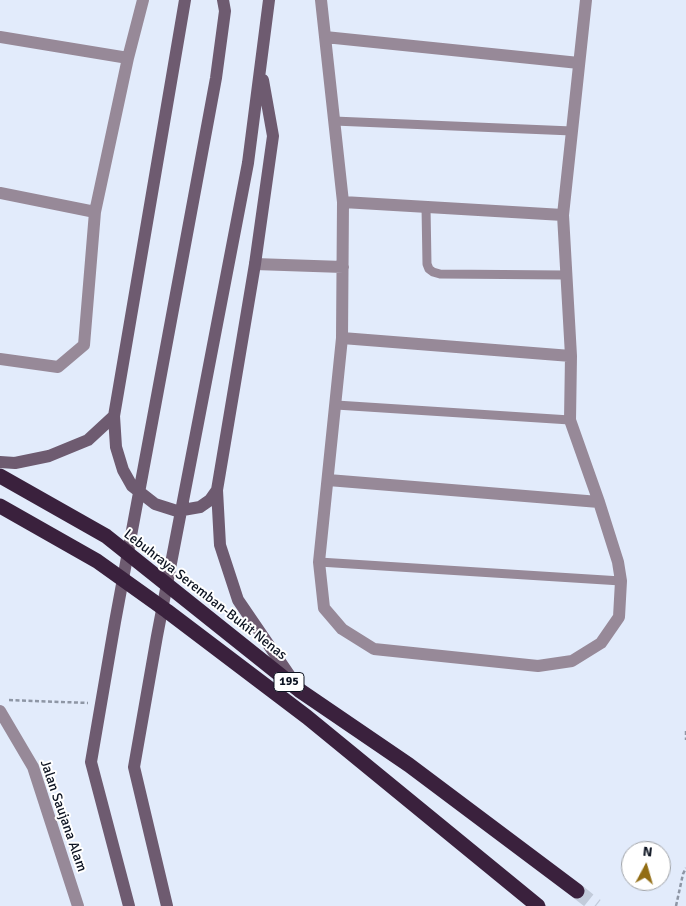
<!DOCTYPE html>
<html>
<head>
<meta charset="utf-8">
<style>
  body { margin:0 }
  #map { position:relative; width:686px; height:906px; overflow:hidden; background:#e2ebfb; font-family:Signika,sans-serif }
  canvas { display:block }
  .north { position:absolute; left:621px; top:841px; width:50px; height:50px; box-sizing:border-box; background:#fff; border:1px solid #9ea1a6; border-radius:50%; rotate:6deg; font-size:14px; font-weight:700; line-height:20px; text-align:center; color:#0c1321 }
  .north::after { content:''; display:block; margin:auto; width:18px; height:22px; background:#926d14; clip-path:polygon(50% 0,100% 100%,50% 72%,0 100%) }
</style>
</head>
<body>
<div id="map">
<canvas width="686" height="906"></canvas>
<div class="north">N</div>
</div>
<script>
const ctx = document.querySelector('canvas').getContext('2d');
ctx.lineJoin = 'round';
const shape = rows => new Path2D(rows.map(r => 'M' + r).join(''));
function stroke(path, color, width, dash) { ctx.strokeStyle = color; ctx.lineWidth = width; ctx.lineCap = dash ? 'butt' : 'round'; ctx.setLineDash(dash || []); ctx.stroke(path); }
function drawText(font, color, halo, rows, align = 'center') {
  ctx.font = font + ' Signika,sans-serif'; ctx.lineWidth = 4; ctx.setLineDash([]); ctx.textBaseline = 'middle'; ctx.strokeStyle = halo; ctx.fillStyle = color; for (const [text, x, y, turn = 0] of rows) {
    ctx.save(); ctx.translate(x, y); ctx.rotate((+turn || 0) * Math.PI / 180); ctx.textAlign = isNaN(turn) ? turn : align; if (halo) ctx.strokeText(text, 0, 0); ctx.fillText(text, 0, 0); ctx.restore();
  }
}
stroke(shape([
  [577,891,596,906]
]), '#c2cbda', 15, [15, 8]);
stroke(shape([
  [9,700,88,703],
  [686,731,686,740],
  [676,906,683,874,686,868]
]), '#8e96a5', 2.5, [4, 2.5]);
stroke(shape([
  [334,121,572,131],
  [426,207,427,264,429,269,433,272,440,274,566,275],
  [336,405,570,420],
  [319,562,621,581]
]), '#978998', 9);
stroke(shape([
  [321,0,343,202,342,338,319,562,324,608,342,629,374,649,538,666,572,661,601,643,619,617,621,581,618,562,599,502,570,420,571,356,563,215,586,0],
  [0,37,128,58],
  [325,37,579,63],
  [0,193,95,212],
  [343,202,563,215],
  [255,264,343,267],
  [342,338,571,356],
  [0,359,58,367,84,345,95,212,128,58,143,0],
  [328,480,599,502],
  [0,711,33,767,78,906]
]), '#978998', 12);
stroke(shape([
  [263,80,273,136,255,264,217,490,220,545,238,600,294,682],
  [114,416,116,447,123,470,132,486,155,504,177,511,200,507,210,500,217,490],
  [0,462,15,463,49,456,88,440,114,416,185,0],
  [129,906,91,762,115,622,216,78,225,11,223,0],
  [167,906,134,767,157,636,248,163,269,0]
]), '#6e5b70', 12);
stroke(shape([
  [0,476,106,536,299,690,409,765,577,891],
  [0,506,97,561,167,611,307,717,538,906]
]), '#3a213d', 15);
for (const [x, y, w] of [
  [289,682,30]
]) { const box = new Path2D(); box.roundRect(x - w / 2, y - 9.5, w, 19, 4); ctx.fillStyle = '#fff'; ctx.fill(box); stroke(box, '#0c1321', 1); }
drawText('bold 12px', '#0c1321', null, [
  ["195",289,682]
]);
drawText('14px', '#0c1321', '#fff', [
  ["Lebuhraya Seremban-Bukit Nenas",205,595,38],
  ["Jalan Saujana Alam",63,816,71]
]);
</script>
</body>
</html>
